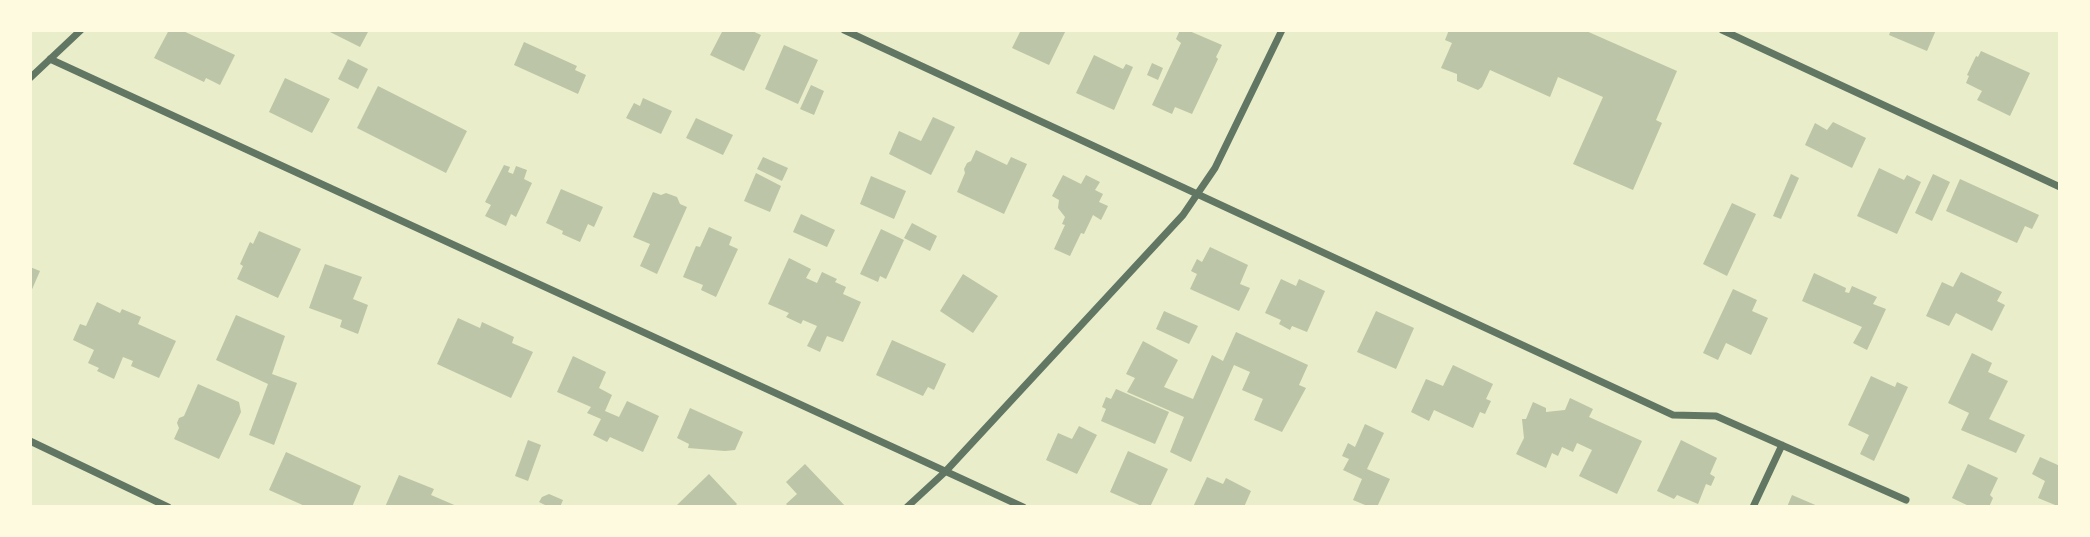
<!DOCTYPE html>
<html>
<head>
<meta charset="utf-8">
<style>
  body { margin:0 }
  #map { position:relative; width:2090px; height:537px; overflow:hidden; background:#e9edc9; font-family:"Source Sans 3",sans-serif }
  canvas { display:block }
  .frame { position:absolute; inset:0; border:32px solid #fefae0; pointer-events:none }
</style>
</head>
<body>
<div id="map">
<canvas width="2090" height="537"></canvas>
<div class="frame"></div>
</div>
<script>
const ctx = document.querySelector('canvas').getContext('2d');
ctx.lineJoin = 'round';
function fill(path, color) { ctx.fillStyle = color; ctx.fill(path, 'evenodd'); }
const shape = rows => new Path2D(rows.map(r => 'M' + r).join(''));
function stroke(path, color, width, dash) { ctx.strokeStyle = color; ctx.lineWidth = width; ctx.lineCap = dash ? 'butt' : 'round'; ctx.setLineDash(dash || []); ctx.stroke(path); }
fill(shape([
  [169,30,181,30,235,55,220,85,206,78,204,82,154,58],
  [326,30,369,30,360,47],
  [723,30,750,30,761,35,744,71,710,55],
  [1021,30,1066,30,1049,65,1012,48],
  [1180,30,1187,30,1222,45,1216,57,1218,59,1192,114,1175,107,1172,114,1152,105,1181,43,1176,39],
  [1449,30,1457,32,1458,30,1584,30,1677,71,1656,120,1662,123,1633,190,1573,164,1603,97,1558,77,1550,97,1490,70,1482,87,1478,90,1457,81,1457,74,1441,68,1452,43,1445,40],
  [1891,30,1936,30,1927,51,1889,35],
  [524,42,577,66,575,70,586,75,578,94,514,65],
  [784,45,818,60,798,104,765,89],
  [1981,51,2030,73,2010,116,1977,100,1982,91,1966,83,1969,76,1967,75,1976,56,1978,57],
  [1094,55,1123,69,1126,64,1133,67,1114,110,1076,93],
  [348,59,368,69,358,89,338,79],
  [1152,63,1163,68,1158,80,1147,75],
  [285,78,330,99,312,133,269,112],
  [811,85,824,91,814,115,800,109],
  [378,86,467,131,446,173,357,128],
  [643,98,672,111,661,134,626,118,634,103,640,106],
  [933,117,955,127,931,175,889,154,899,131,921,141],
  [696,118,733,135,723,155,686,138],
  [1833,122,1866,138,1852,168,1805,145,1815,123,1827,130],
  [976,150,1007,165,1011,157,1027,164,1004,214,957,192,965,173,964,169,967,163,971,161],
  [763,157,788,168,782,181,757,169],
  [504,165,510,167,508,172,513,174,516,166,527,170,524,179,532,183,516,217,511,214,506,226,485,216,491,205,485,202],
  [1879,168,1904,180,1907,175,1921,182,1897,234,1857,216],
  [756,173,781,186,770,212,744,201],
  [1791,174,1799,178,1781,219,1773,216],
  [1933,174,1950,182,1932,221,1915,213],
  [1063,175,1081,184,1086,175,1100,182,1095,190,1103,194,1099,202,1108,206,1101,220,1093,215,1084,234,1081,233,1070,256,1054,249,1065,225,1062,224,1065,217,1058,208,1059,200,1052,196],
  [871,176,906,191,894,219,860,204],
  [1960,179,2039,215,2032,229,2025,226,2017,243,1946,211],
  [561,189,603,207,594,227,588,224,580,242,562,234,563,231,546,223],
  [653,192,661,195,666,193,677,197,680,204,687,207,657,274,640,266,650,244,633,237],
  [1732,203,1756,214,1727,276,1703,264],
  [801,214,835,230,827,247,793,232],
  [912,223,937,236,930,251,904,238],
  [709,227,732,237,729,245,738,249,716,297,701,290,703,285,683,277,696,246,700,247],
  [881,229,904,240,886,279,880,276,878,282,860,274],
  [259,231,301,249,278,298,237,279,243,266,240,264,250,242,253,244],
  [1210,247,1248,265,1240,284,1250,288,1239,311,1190,289,1197,274,1191,271,1197,259,1202,262],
  [789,258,811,269,806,278,817,283,822,272,837,279,835,282,846,287,843,294,861,302,843,342,827,336,820,352,807,346,817,326,803,320,801,324,786,317,789,313,768,304],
  [325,264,362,277,353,299,368,305,358,334,340,327,342,320,309,308],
  [30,267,40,271,30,294],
  [1961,272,2002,292,1997,301,2005,305,1992,331,1956,313,1949,326,1926,316,1942,282,1953,287],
  [1814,273,1846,288,1845,292,1849,293,1852,286,1877,297,1873,304,1886,309,1867,350,1853,343,1862,327,1802,301],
  [963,274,998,296,973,333,940,311],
  [1281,279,1296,286,1299,279,1325,291,1307,332,1292,326,1290,330,1279,324,1281,320,1265,313],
  [1733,289,1757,300,1752,311,1768,318,1751,355,1726,343,1718,360,1703,353],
  [97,302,120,313,122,309,141,317,138,324,176,341,159,378,131,366,133,361,123,357,114,379,97,371,99,368,88,363,94,350,73,340,80,324,86,326],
  [1164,311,1198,326,1189,344,1156,329],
  [1376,311,1414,328,1396,369,1357,352],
  [236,315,285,336,272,374,297,383,274,445,249,435,268,384,216,360],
  [458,318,480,328,482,322,514,337,512,343,533,352,511,398,437,364],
  [1236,332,1308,365,1299,385,1306,388,1282,432,1254,420,1263,399,1242,390,1250,372,1234,365,1191,462,1170,452,1184,417,1127,392,1135,378,1126,374,1143,341,1178,360,1164,387,1193,399,1212,355,1223,361],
  [892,340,946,364,934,390,928,387,923,396,876,375],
  [1972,353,1992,363,1988,372,2008,381,1989,419,2025,435,2016,453,1961,430,1969,413,1948,403],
  [573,356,606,372,599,388,612,395,605,411,619,417,627,401,659,416,643,452,610,437,607,442,593,435,601,419,587,413,591,407,557,392],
  [1453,365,1493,384,1486,399,1491,401,1485,414,1480,412,1473,428,1434,410,1429,421,1411,412,1426,379,1443,386],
  [1871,376,1895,387,1897,382,1908,387,1874,461,1860,454,1869,435,1848,425],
  [198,384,239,402,241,412,219,459,174,439,179,428,177,423,179,418,184,416],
  [1116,389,1169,412,1155,444,1101,421,1106,409,1102,407,1106,397,1111,399],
  [1570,398,1593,409,1589,417,1642,441,1617,494,1579,476,1592,450,1577,443,1573,452,1562,447,1558,456,1552,453,1546,468,1516,454,1524,438,1522,419,1526,419,1533,402,1546,408,1546,412,1565,410],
  [690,408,743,432,735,450,725,451,688,448,689,444,677,438],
  [1365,424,1384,433,1367,469,1390,479,1377,507,1370,507,1353,500,1362,479,1343,470,1349,459,1342,456,1348,443,1355,447],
  [1079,426,1097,435,1077,474,1046,460,1058,433,1072,439],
  [528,440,541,445,528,481,515,476],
  [1681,440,1717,458,1710,474,1715,477,1711,486,1706,484,1698,504,1677,495,1674,499,1657,491],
  [1128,451,1168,469,1150,507,1144,507,1110,492],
  [286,452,361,486,352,507,307,507,269,490],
  [2040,457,2060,466,2060,507,2038,498,2045,481,2032,474],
  [805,464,846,507,789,507,786,504,797,494,786,482],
  [1968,464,1998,478,1990,495,1993,498,1989,507,1971,507,1952,498],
  [709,474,737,504,734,507,677,507,676,506],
  [399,475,434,489,431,495,459,507,385,507],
  [1207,477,1223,484,1226,478,1251,491,1244,507,1193,507],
  [549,494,563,500,560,507,549,507,539,502,542,497],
  [1792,495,1820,507,1787,507]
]), '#bcc5a7');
stroke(shape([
  [844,30,1673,415,1716,416,1906,500],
  [1722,30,2060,187],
  [50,59,1023,507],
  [30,78,81,30],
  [30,441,168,507],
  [907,507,945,472,1183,215,1215,168,1282,30],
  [1753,507,1782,445]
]), '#617663', 7);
</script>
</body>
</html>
